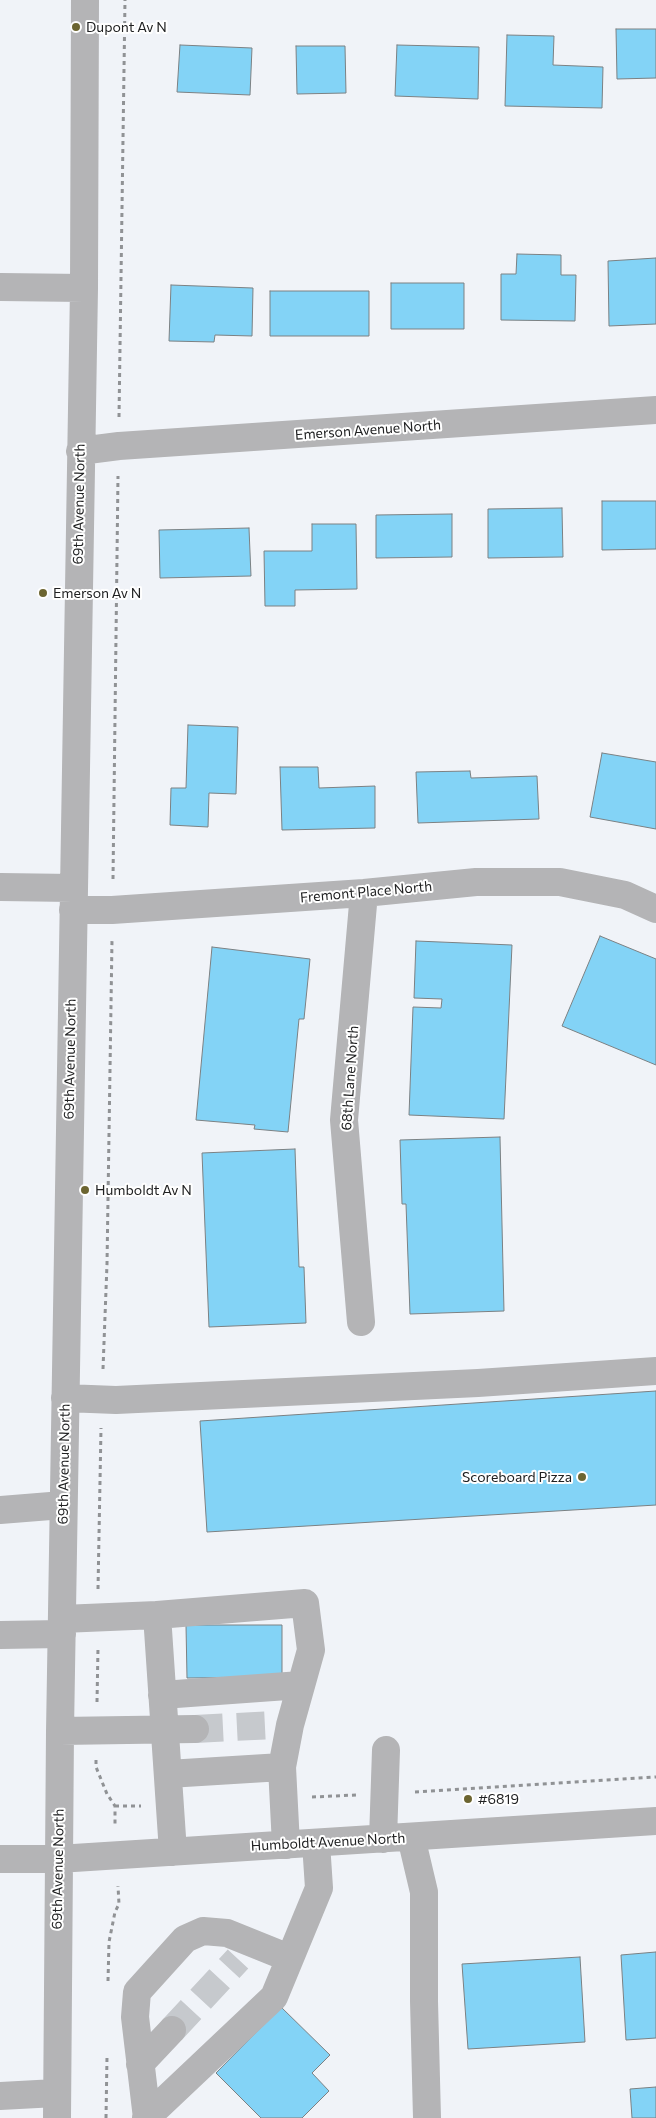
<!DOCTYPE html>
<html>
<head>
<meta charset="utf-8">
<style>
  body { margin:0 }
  canvas { display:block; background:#f0f3f8 }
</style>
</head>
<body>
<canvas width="656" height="2118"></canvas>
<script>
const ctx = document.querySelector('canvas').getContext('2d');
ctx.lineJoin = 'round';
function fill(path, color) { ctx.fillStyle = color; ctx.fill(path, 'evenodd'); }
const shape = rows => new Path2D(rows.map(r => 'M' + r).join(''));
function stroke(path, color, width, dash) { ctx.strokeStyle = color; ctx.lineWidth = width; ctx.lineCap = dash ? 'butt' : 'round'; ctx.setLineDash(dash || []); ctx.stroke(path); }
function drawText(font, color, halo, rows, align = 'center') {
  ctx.font = font + ' Commissioner,sans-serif'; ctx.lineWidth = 4; ctx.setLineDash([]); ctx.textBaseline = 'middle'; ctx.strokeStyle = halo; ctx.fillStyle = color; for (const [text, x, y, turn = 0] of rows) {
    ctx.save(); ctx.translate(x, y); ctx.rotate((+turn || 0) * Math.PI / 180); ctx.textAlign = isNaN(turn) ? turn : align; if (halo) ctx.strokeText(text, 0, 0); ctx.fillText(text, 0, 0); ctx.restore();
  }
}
const building = shape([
  [616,29,656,29,656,78,617,79,616,29],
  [507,35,554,36,553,65,603,67,602,108,505,106,507,35],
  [180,45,252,48,250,95,177,92,180,45],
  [397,45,479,47,478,99,395,96,397,45],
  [296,46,345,46,346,93,297,94,296,46],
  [517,254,561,255,561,275,576,275,575,321,501,320,501,274,516,274,517,254],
  [656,258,656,324,609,326,608,261,656,258],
  [391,283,464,283,464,329,391,329,391,283],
  [171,285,253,288,252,336,215,335,214,342,169,341,171,285],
  [270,291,369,291,369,336,270,336,270,291],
  [602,501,656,501,656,549,602,550,602,501],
  [562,508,563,557,488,558,488,509,562,508],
  [452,514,452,557,376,558,376,515,452,514],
  [312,524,356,524,357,589,295,590,295,606,265,606,264,551,312,551,312,524],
  [249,528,251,576,160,578,159,530,249,528],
  [188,725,238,727,236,794,209,793,208,827,170,825,171,788,186,788,188,725],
  [602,753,656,762,656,829,590,817,602,753],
  [280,767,318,767,319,788,375,786,375,828,282,830,280,767],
  [470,771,471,778,537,776,539,819,418,823,416,772,470,771],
  [600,936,656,959,656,1065,562,1026,600,936],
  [416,941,512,945,504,1119,409,1115,413,1007,441,1008,442,999,414,998,416,941],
  [212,947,310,959,304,1019,299,1019,288,1132,254,1129,255,1125,196,1120,212,947],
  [500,1137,504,1311,410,1314,406,1204,402,1204,400,1140,500,1137],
  [295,1149,299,1267,304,1267,306,1323,209,1327,202,1153,295,1149],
  [656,1391,656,1505,207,1532,200,1421,656,1391],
  [186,1625,282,1625,282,1677,187,1678,186,1625],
  [656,1952,656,2038,626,2040,621,1955,656,1952],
  [580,1957,585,2042,468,2049,462,1964,580,1957],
  [281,2007,330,2055,312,2073,329,2091,302,2118,261,2118,216,2073,281,2007],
  [656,2087,656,2118,632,2118,630,2089,656,2087]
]);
fill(building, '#83d3f6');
stroke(building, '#7c8183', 1);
stroke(shape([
  [195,1729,274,1725],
  [172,2030,238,1959]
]), '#c6c9cd', 28, [28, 14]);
stroke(shape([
  [119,417,125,0],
  [113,879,118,476],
  [103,1369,107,1264,112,940],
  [98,1589,101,1428],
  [97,1702,98,1648],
  [96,1760,96,1767,107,1794,115,1806,115,1825],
  [415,1792,656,1777],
  [312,1797,356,1795],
  [115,1806,141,1806],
  [108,1981,109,1942,115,1912,119,1904,118,1886],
  [106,2118,107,2057]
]), '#909295', 3, [4, 4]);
stroke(shape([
  [0,287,84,288],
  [80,451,119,446,656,410],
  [0,887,73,888],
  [73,910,112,910,364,893,476,882,560,882,625,895,656,909],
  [361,1322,344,1120,364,893],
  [65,1398,116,1400,478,1383,656,1371],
  [0,1510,63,1505],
  [157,1615,305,1603,311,1650,290,1725,282,1767,286,1845],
  [62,1619,157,1615,173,1852],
  [0,1635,62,1634],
  [162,1695,301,1685],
  [60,1731,195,1729],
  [168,1774,282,1767],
  [411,1837,424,1892,424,2001,427,2118],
  [383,1839,386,1750],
  [0,1859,58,1859,656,1821],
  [140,2064,172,2030],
  [0,2096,56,2093],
  [57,2118,60,1731,84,288,85,0],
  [146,2118,274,1997,319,1888,316,1843],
  [147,2118,135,2017,137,1992,185,1939,203,1931,227,1933,289,1958]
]), '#b4b4b6', 28);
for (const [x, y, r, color] of [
  [76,27,5,"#6c6531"],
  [43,593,5,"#6c6531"],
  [85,1190,5,"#6c6531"],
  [582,1477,5,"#6c6531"],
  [468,1799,5,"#6c6531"]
]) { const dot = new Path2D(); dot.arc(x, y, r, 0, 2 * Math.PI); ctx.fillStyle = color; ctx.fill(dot); stroke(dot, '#fff', 2); }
drawText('14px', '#202122', '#fff', [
  ["Dupont Av N",86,27],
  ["Emerson Av N",53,593],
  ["Humboldt Av N",95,1190],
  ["Scoreboard Pizza",572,1477,"right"],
  ["#6819",478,1799]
], 'left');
drawText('14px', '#202122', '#fff', [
  ["Emerson Avenue North",368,430,-4],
  ["69th Avenue North",79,504,-89],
  ["Fremont Place North",366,892,-5],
  ["69th Avenue North",70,1059,-89],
  ["68th Lane North",350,1078,-86],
  ["69th Avenue North",64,1464,-89],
  ["Humboldt Avenue North",328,1842,-3],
  ["69th Avenue North",58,1869,-89]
]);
</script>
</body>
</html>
